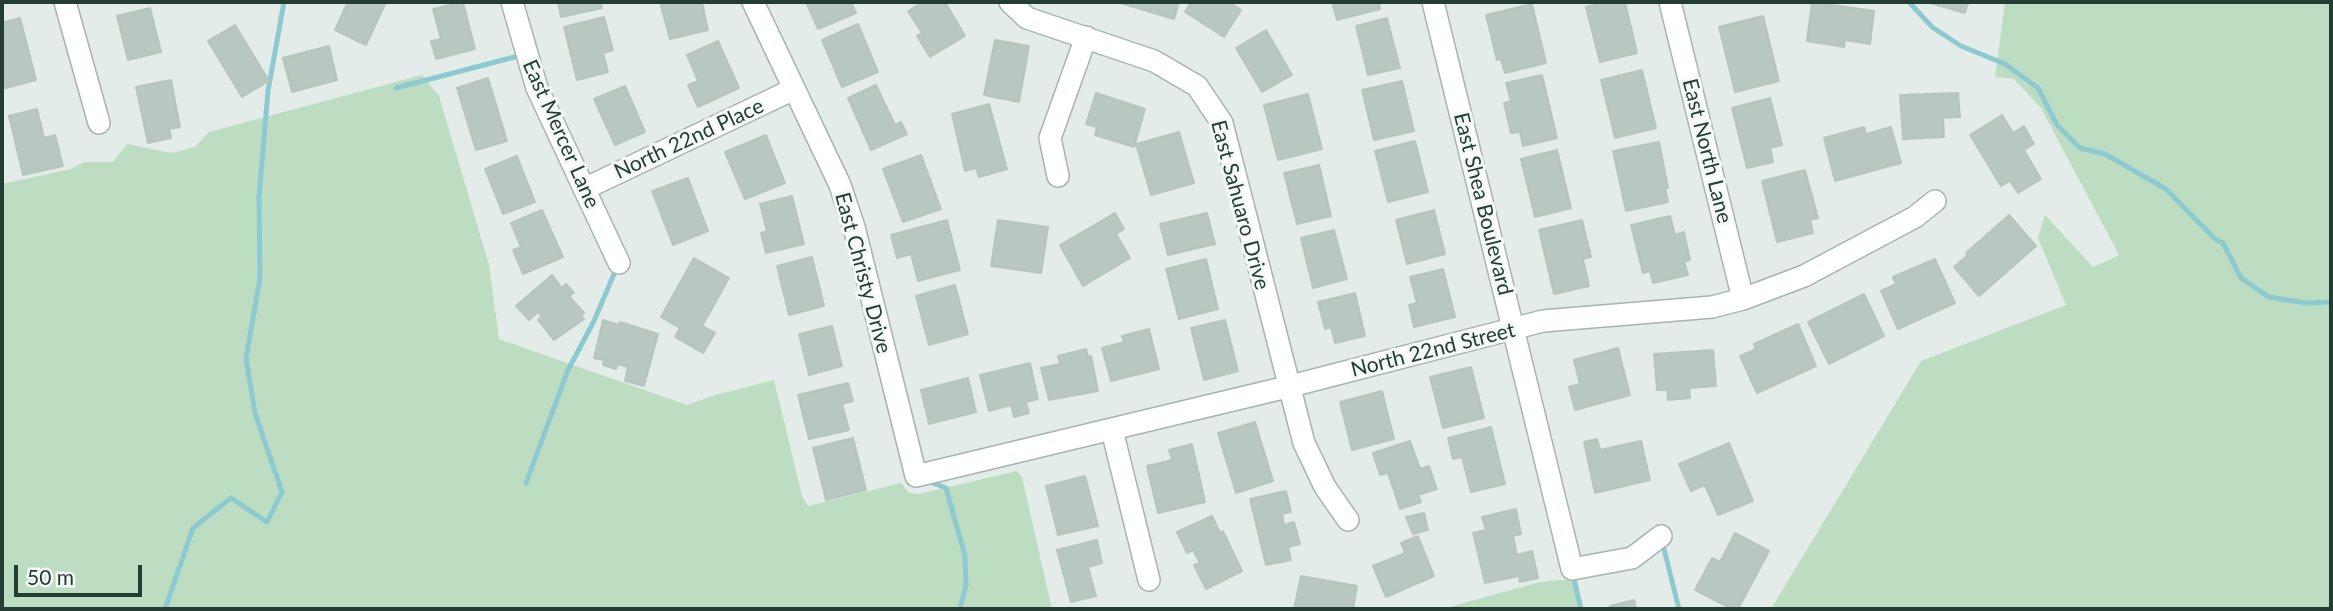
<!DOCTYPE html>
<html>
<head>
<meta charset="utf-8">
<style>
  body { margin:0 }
  #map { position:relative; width:2333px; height:611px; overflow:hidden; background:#e3ece8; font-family:Lato,sans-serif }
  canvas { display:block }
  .frame { position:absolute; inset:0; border:4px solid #233d34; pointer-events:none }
  .scale { position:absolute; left:14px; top:565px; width:128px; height:32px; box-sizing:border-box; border:4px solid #233d34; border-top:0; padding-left:9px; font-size:21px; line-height:24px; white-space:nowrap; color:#233d34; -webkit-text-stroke:5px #f4f9f6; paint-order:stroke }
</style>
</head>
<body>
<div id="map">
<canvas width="2333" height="611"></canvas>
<div class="frame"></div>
<div class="scale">50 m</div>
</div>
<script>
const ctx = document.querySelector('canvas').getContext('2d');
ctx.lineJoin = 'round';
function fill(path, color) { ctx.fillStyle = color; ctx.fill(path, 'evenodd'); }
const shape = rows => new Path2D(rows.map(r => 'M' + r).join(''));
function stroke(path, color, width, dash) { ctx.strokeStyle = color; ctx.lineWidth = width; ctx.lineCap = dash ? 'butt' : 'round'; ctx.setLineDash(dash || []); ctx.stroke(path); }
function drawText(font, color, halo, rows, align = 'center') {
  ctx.font = font + ' Lato,sans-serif'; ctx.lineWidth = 6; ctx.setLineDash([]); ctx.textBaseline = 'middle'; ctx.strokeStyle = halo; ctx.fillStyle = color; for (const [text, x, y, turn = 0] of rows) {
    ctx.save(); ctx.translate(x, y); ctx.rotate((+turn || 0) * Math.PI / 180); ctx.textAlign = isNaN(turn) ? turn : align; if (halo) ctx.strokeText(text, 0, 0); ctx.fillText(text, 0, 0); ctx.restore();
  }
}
fill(shape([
  [2005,2,2331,2,2331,609,1771,609,1921,361,2066,305,2038,238,2045,215,2093,267,2119,255,2041,108,2014,79,1995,77],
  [422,75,439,96,489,265,499,339,687,405,712,396,774,380,802,496,808,506,901,483,909,493,919,494,1017,471,1022,477,1052,609,2,609,2,184,71,169,84,162,113,162,127,144,172,153,195,147,209,132],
  [1573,579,1584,609,1442,609,1540,582]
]), '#bdddc3');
stroke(shape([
  [1909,2,1932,27,1961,46,2005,64,2038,88,2057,125,2080,148,2105,154,2166,189,2215,239,2223,243,2241,278,2269,297,2306,303,2331,302],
  [396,88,522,55],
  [928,481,946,488,965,556,966,585,960,609],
  [526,483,568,370,594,321,617,267],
  [1662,541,1679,609],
  [1573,575,1581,609],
  [165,609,193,528,231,498,267,522,282,492,255,413,246,358,260,278,259,197,268,91,284,2]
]), '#8dcacf', 5);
const building = shape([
  [348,2,386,2,366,45,335,30,348,2],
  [463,2,475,49,436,59,431,41,441,39,433,9,463,2],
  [558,2,600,2,602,8,561,17,558,2],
  [660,2,702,2,708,30,670,39,660,2],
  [806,2,851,2,856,13,818,29,806,2],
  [923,2,945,2,965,36,930,57,917,36,922,33,908,11,923,2],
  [1117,2,1179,2,1174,19,1117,2],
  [1191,2,1229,2,1241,10,1224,37,1185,12,1191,2],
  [1332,2,1379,2,1380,9,1337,20,1332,2],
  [1606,2,1625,2,1637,53,1600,62,1586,7,1606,2],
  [1812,2,1874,11,1870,44,1845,40,1844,47,1807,41,1812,2],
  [1927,2,1968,2,1965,13,1927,2],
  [1532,4,1546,63,1505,73,1501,59,1497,60,1486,15,1532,4],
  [150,8,161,52,128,60,117,16,150,8],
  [1763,16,1779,81,1735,92,1719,27,1763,16],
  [604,17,613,50,603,53,608,72,577,80,564,27,604,17],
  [20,18,36,80,2,89,2,23,20,18],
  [1387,18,1400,68,1368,75,1356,26,1387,18],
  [858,24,878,72,842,87,822,40,858,24],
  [235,25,269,81,242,97,208,41,235,25],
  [1266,30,1292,75,1262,92,1236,48,1266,30],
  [995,40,1029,46,1019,102,984,95,995,40],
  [718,41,739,88,698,107,688,85,698,81,687,55,718,41],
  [329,46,337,80,292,92,283,58,329,46],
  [1642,70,1656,128,1615,138,1601,80,1642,70],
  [1542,75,1557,138,1523,146,1520,132,1511,133,1504,103,1511,101,1506,83,1542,75],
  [488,78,507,141,476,150,457,88,488,78],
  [171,80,180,127,169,129,171,138,148,143,136,87,171,80],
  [1402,81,1414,131,1374,140,1362,90,1402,81],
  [876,85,895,125,901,122,907,134,871,150,848,98,876,85],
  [625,86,645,132,615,145,594,99,625,86],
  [1096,93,1145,109,1134,147,1095,135,1097,127,1086,124,1096,93],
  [1958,93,1960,117,1943,118,1944,137,1903,139,1900,95,1958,93],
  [1308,94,1322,149,1278,160,1264,105,1308,94],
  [1770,98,1782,145,1770,148,1773,162,1747,168,1732,108,1770,98],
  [989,104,1007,169,979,177,976,168,965,171,952,114,989,104],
  [37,109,44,138,55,135,63,166,23,175,9,116,37,109],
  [2002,115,2013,133,2024,126,2034,144,2024,150,2041,179,2018,193,2010,181,2001,186,1970,135,2002,115],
  [1864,127,1866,134,1891,127,1901,163,1835,181,1824,138,1864,127],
  [1179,132,1194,183,1151,195,1136,144,1179,132],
  [766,135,785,183,745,199,725,152,766,135],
  [1415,141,1428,192,1388,202,1375,151,1415,141],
  [1659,142,1668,188,1665,188,1668,202,1626,211,1613,151,1659,142],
  [1557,150,1571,208,1535,217,1521,159,1557,150],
  [921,155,941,209,903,222,883,169,921,155],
  [517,156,535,202,503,214,485,169,517,156],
  [1319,165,1331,216,1297,224,1284,173,1319,165],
  [1805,170,1818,218,1810,220,1813,233,1777,242,1762,181,1805,170],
  [688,178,708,231,673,245,652,191,688,178],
  [792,196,804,244,766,253,761,233,767,231,760,204,792,196],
  [542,210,563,257,523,274,513,250,521,247,511,223,542,210],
  [1434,210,1445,254,1407,264,1396,220,1434,210],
  [1115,213,1124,229,1116,234,1130,258,1083,286,1060,245,1115,213],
  [1207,213,1215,244,1168,255,1160,224,1207,213],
  [2009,215,2036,246,1979,296,1954,267,1968,255,1966,253,2009,215],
  [1670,216,1675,235,1684,232,1690,260,1684,261,1688,275,1653,283,1650,271,1643,273,1631,225,1670,216],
  [947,220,960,270,918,281,911,254,897,258,891,235,947,220],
  [998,220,1048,227,1041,273,991,266,998,220],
  [1582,220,1591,257,1583,259,1589,286,1554,294,1539,230,1582,220],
  [1334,230,1347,279,1313,288,1301,238,1334,230],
  [812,257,824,306,789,315,777,266,812,257],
  [694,258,729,278,702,326,715,333,703,353,675,337,680,328,661,317,694,258],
  [1206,259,1218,309,1179,319,1166,269,1206,259],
  [1935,259,1955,303,1898,329,1881,291,1896,284,1893,277,1935,259],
  [1443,269,1455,317,1414,327,1409,305,1417,303,1410,277,1443,269],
  [552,275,562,288,566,284,574,293,569,296,584,313,581,316,584,319,554,340,538,320,542,316,538,312,529,320,516,306,552,275],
  [955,285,968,334,929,345,916,296,955,285],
  [1355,293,1365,336,1335,343,1331,327,1325,329,1318,302,1355,293],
  [1864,294,1884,336,1829,364,1808,322,1864,294],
  [603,320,619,325,620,322,658,334,644,386,625,381,628,367,618,364,616,369,603,365,604,360,594,358,603,320],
  [1225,320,1238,371,1204,380,1191,328,1225,320],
  [1798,324,1816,366,1757,393,1740,356,1756,349,1754,344,1798,324],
  [832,326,842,366,809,375,799,334,832,326],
  [1149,329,1159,369,1111,381,1102,348,1124,342,1122,336,1149,329],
  [1618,348,1630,395,1575,410,1569,387,1580,384,1574,360,1618,348],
  [1086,349,1088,357,1091,356,1098,391,1049,400,1041,368,1060,364,1058,356,1086,349],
  [1713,350,1716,386,1689,388,1690,398,1668,400,1667,390,1657,390,1654,354,1713,350],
  [1030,363,1038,399,1026,402,1029,413,1014,417,1011,405,989,411,980,375,1030,363],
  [1471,367,1484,418,1443,428,1430,377,1471,367],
  [968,378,976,412,929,424,921,390,968,378],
  [848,383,853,401,842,404,849,430,809,439,798,395,848,383],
  [1382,391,1394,439,1352,450,1340,402,1382,391],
  [1255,422,1273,481,1236,493,1218,433,1255,422],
  [1491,427,1505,484,1471,492,1462,457,1453,459,1448,438,1491,427],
  [853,438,866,490,826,500,813,448,853,438],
  [1597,439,1600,450,1641,441,1650,480,1595,493,1584,442,1597,439],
  [1410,441,1420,469,1429,466,1437,489,1418,495,1421,502,1400,509,1388,473,1380,475,1373,453,1410,441],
  [1729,443,1753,501,1718,515,1705,485,1691,491,1679,464,1729,443],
  [1192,444,1205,502,1158,513,1147,466,1172,460,1169,450,1192,444],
  [1085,476,1098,526,1058,535,1046,486,1085,476],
  [1286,491,1291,512,1282,514,1284,525,1294,522,1300,544,1288,547,1291,560,1266,565,1250,499,1286,491],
  [1516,509,1521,534,1513,536,1517,555,1532,551,1538,578,1520,582,1519,576,1485,583,1473,533,1486,530,1482,517,1516,509],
  [1424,513,1428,530,1413,534,1406,517,1424,513],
  [1212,516,1220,533,1223,531,1242,571,1206,589,1194,565,1200,563,1193,550,1187,553,1177,532,1212,516],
  [1735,533,1769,551,1738,609,1732,609,1695,590,1712,558,1720,562,1735,533],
  [1418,536,1434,576,1386,597,1373,566,1405,553,1401,543,1418,536],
  [1097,540,1102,563,1088,567,1096,596,1071,602,1057,550,1097,540],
  [1301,576,1357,586,1353,609,1294,609,1301,576],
  [1634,600,1636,609,1611,609,1610,606,1634,600]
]);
fill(building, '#b8c7c0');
stroke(building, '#b6c6be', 2);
const minor = shape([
  [65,2,99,123],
  [512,2,537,88,619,263],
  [753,2,840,185,854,227,916,476,1287,387,1543,321,1712,307,1743,299,1804,276,1915,217,1935,201],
  [1010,2,1027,18,1154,61,1197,86,1222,123,1304,443,1325,487,1348,520],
  [1433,2,1572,569,1632,558,1661,536],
  [1670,2,1743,299],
  [1058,176,1050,138,1086,37],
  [584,189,794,89],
  [1112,430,1149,580]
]);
stroke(minor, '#a6b4ae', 24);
stroke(minor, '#fff', 21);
drawText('21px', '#233d34', '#f4f9f6', [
  ["East Mercer Lane",561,134,66],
  ["North 22nd Place",689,139,-25],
  ["East North Lane",1707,151,76],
  ["East Shea Boulevard",1483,204,76],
  ["East Sahuaro Drive",1240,205,75],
  ["East Christy Drive",863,273,75],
  ["North 22nd Street",1433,350,-14]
]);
</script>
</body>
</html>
